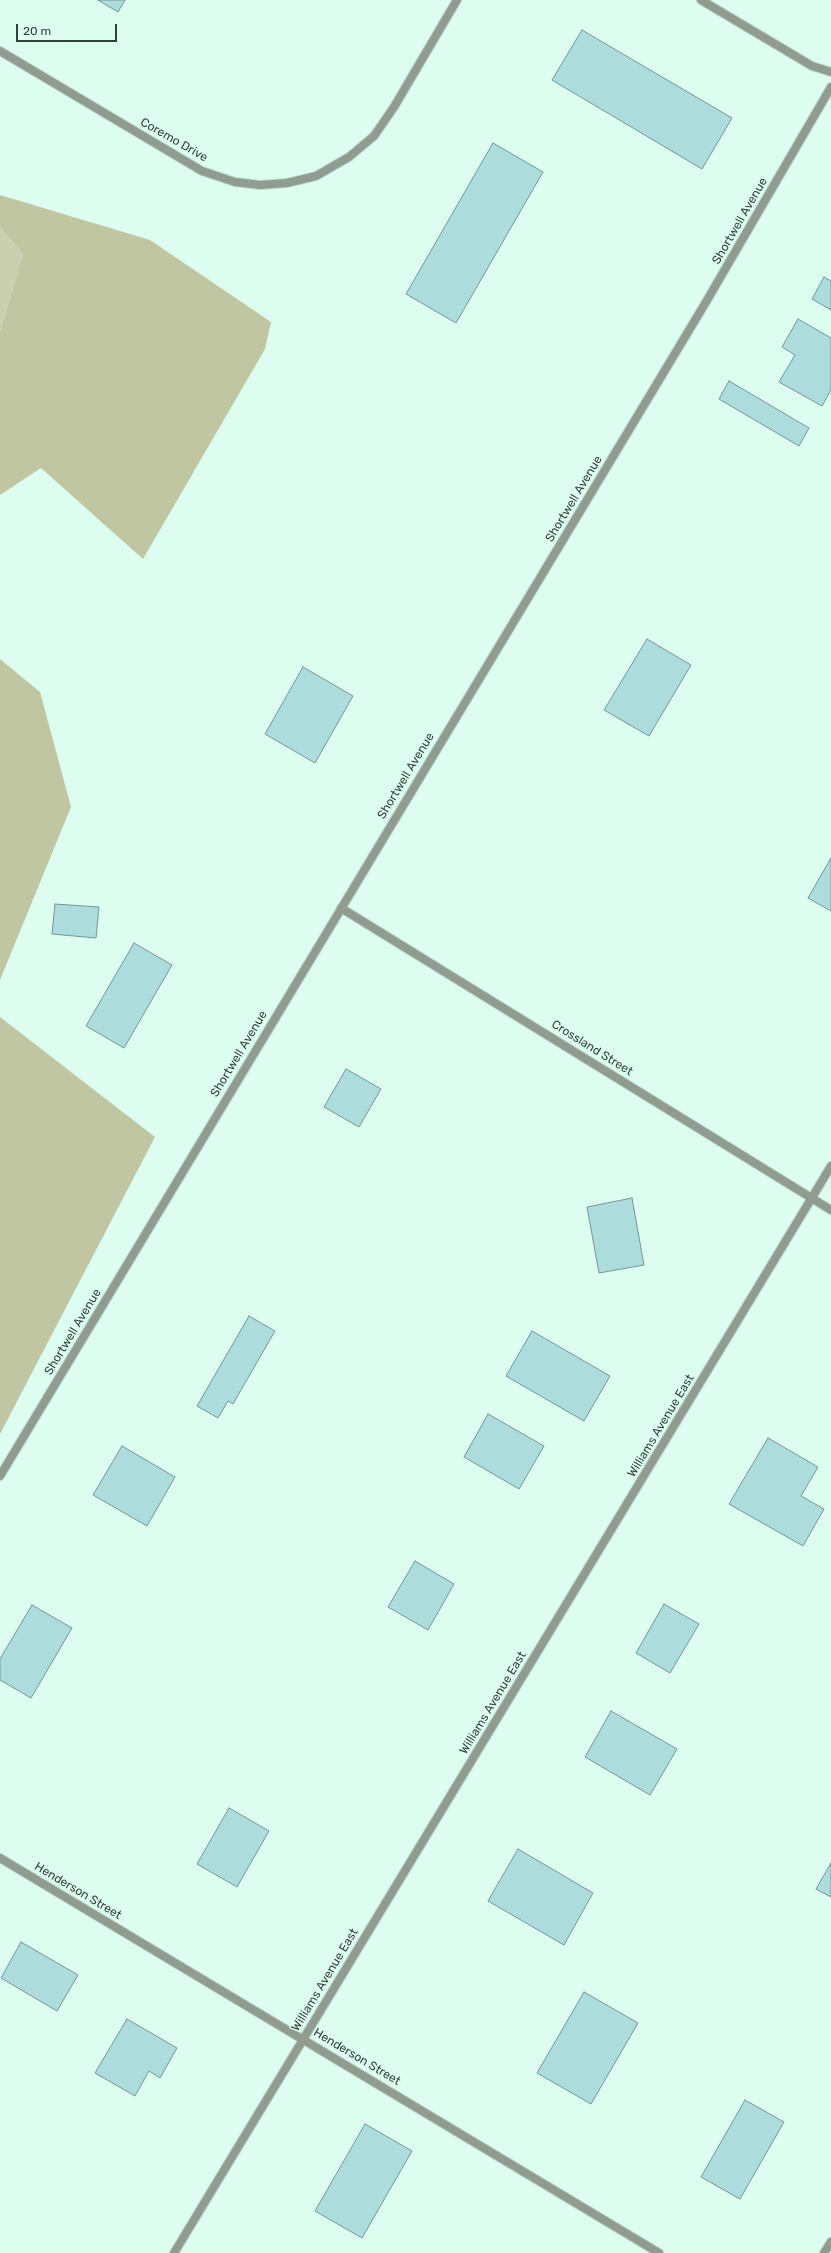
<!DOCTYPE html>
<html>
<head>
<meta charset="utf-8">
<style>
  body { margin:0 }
  #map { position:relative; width:831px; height:2253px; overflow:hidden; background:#dcfdef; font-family:Rubik,sans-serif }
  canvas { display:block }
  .scale { position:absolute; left:16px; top:24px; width:101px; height:18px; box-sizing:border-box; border:2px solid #323f3a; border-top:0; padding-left:5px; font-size:12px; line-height:14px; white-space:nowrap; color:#323f3a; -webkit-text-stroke:3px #dcfdef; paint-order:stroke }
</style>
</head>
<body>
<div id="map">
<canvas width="831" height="2253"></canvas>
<div class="scale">20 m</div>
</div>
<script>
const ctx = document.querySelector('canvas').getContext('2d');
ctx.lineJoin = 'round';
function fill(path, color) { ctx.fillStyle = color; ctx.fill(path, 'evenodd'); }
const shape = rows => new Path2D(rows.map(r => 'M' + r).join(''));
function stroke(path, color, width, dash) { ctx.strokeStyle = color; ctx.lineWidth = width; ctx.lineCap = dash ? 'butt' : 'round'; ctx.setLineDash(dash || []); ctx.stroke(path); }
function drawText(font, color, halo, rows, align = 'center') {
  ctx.font = font + ' Rubik,sans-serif'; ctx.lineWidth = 3; ctx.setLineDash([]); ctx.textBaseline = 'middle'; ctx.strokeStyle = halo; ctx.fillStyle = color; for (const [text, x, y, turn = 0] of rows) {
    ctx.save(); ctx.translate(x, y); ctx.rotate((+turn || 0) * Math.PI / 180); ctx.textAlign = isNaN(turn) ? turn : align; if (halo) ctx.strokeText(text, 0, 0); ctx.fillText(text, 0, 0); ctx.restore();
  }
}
fill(shape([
  [0,227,23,254,0,331]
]), '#c9cfaf');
fill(shape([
  [0,195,150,240,271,322,265,349,143,559,41,468,0,495,0,331,23,254,0,227],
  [0,659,40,692,71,807,0,980],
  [0,1017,155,1137,0,1434]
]), '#c0c6a2');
const building = shape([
  [98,0,125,0,118,12,98,0],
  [582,30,732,118,702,169,552,80,582,30],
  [493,143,543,172,456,323,406,294,493,143],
  [824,277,831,281,831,310,812,299,824,277],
  [798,319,831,338,831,390,822,406,779,382,795,355,782,347,798,319],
  [729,381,809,428,799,446,719,399,729,381],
  [647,639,691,665,649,736,604,710,647,639],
  [303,667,353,696,315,763,265,734,303,667],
  [831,858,831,911,808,898,831,858],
  [55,904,99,907,96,938,52,934,55,904],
  [134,943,172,965,124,1048,86,1026,134,943],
  [346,1069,381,1089,359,1127,324,1107,346,1069],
  [632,1198,644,1265,599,1273,587,1207,632,1198],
  [249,1316,275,1331,233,1404,228,1401,218,1418,197,1406,249,1316],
  [532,1331,610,1376,584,1421,506,1376,532,1331],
  [488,1414,544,1446,519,1489,464,1457,488,1414],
  [768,1438,818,1467,801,1496,824,1509,803,1546,729,1504,768,1438],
  [122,1446,175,1477,147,1526,93,1495,122,1446],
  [415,1561,454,1584,428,1630,388,1607,415,1561],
  [664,1604,699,1624,670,1673,636,1653,664,1604],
  [32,1605,72,1628,31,1698,0,1680,0,1659,32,1605],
  [611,1711,677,1749,650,1795,585,1757,611,1711],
  [229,1808,269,1831,237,1887,197,1864,229,1808],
  [518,1849,593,1893,564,1945,488,1901,518,1849],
  [831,1863,831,1897,816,1889,831,1863],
  [21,1942,78,1975,57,2011,1,1978,21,1942],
  [584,1992,638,2023,591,2104,537,2073,584,1992],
  [127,2019,177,2048,160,2078,149,2071,135,2096,95,2073,127,2019],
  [745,2100,784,2122,740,2199,701,2177,745,2100],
  [365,2124,412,2151,362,2238,315,2211,365,2124]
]);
fill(building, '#acdcdb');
stroke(building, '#739796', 1);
const street = shape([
  [701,0,812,66,831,72],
  [0,51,202,171,235,182,260,185,287,183,316,176,349,157,374,136,394,107,457,0],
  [341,908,831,1210],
  [0,1476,706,302,831,87],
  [0,1858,659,2253],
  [174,2253,831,1166],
  [824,2253,831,2242]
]);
stroke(street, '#bad7cb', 10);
stroke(street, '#909c8f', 8);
drawText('12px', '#323f3a', '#dcfdef', [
  ["Coremo Drive",174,140,30],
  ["Shortwell Avenue",740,221,-60],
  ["Shortwell Avenue",574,499,-59],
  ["Shortwell Avenue",406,776,-59],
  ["Crossland Street",592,1048,32],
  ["Shortwell Avenue",239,1054,-59],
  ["Shortwell Avenue",73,1332,-59],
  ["Williams Avenue East",661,1426,-59],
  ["Williams Avenue East",493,1703,-59],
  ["Henderson Street",78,1891,31],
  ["Williams Avenue East",325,1980,-59],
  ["Henderson Street",357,2057,31]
]);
</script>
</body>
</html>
